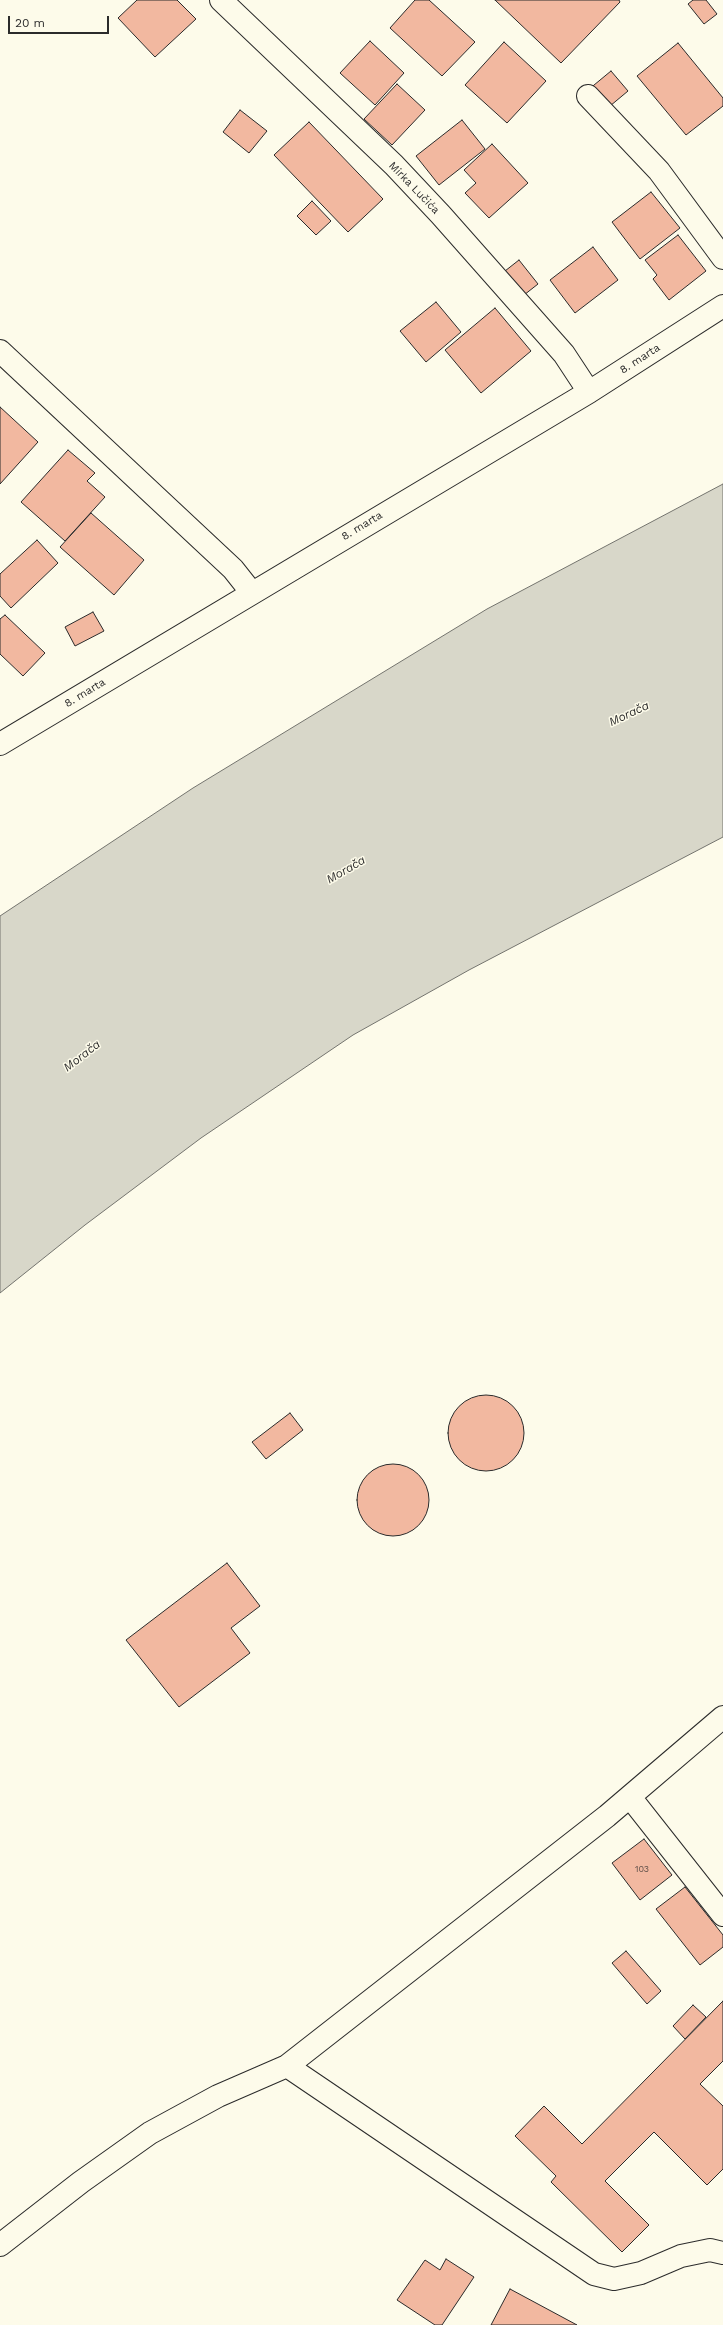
<!DOCTYPE html>
<html>
<head>
<meta charset="utf-8">
<style>
  body { margin:0 }
  #map { position:relative; width:723px; height:2325px; overflow:hidden; background:#fdfbea; font-family:"Work Sans",sans-serif }
  canvas { display:block }
  .scale { position:absolute; left:8px; top:16px; width:101px; height:18px; box-sizing:border-box; border:2px solid #2b2b2b; border-top:0; padding-left:5px; font-size:12px; line-height:14px; white-space:nowrap; color:#2b2b2b; -webkit-text-stroke:3px #fdfbea; paint-order:stroke }
</style>
</head>
<body>
<div id="map">
<canvas width="723" height="2325"></canvas>
<div class="scale">20 m</div>
</div>
<script>
const ctx = document.querySelector('canvas').getContext('2d');
ctx.lineJoin = 'round';
function fill(path, color) { ctx.fillStyle = color; ctx.fill(path, 'evenodd'); }
const shape = rows => new Path2D(rows.map(r => 'M' + r).join(''));
function stroke(path, color, width, dash) { ctx.strokeStyle = color; ctx.lineWidth = width; ctx.lineCap = dash ? 'butt' : 'round'; ctx.setLineDash(dash || []); ctx.stroke(path); }
function drawText(font, color, halo, rows, align = 'center') {
  ctx.font = font + ' "Work Sans",sans-serif'; ctx.lineWidth = 3; ctx.setLineDash([]); ctx.textBaseline = 'middle'; ctx.strokeStyle = halo; ctx.fillStyle = color; for (const [text, x, y, turn = 0] of rows) {
    ctx.save(); ctx.translate(x, y); ctx.rotate((+turn || 0) * Math.PI / 180); ctx.textAlign = isNaN(turn) ? turn : align; if (halo) ctx.strokeText(text, 0, 0); ctx.fillText(text, 0, 0); ctx.restore();
  }
}
const water = shape([
  [723,484,723,837,469,970,353,1035,201,1138,85,1225,0,1293,0,916,193,788,487,609,723,484]
]);
fill(water, '#d8d7c9');
stroke(water, '#74746e', 1);
const building = shape([
  [137,0,177,0,196,19,155,57,118,18,137,0],
  [415,0,429,0,475,42,442,76,390,28,415,0],
  [495,0,619,0,620,2,561,63,495,0],
  [693,0,706,0,717,14,704,24,688,4,693,0],
  [370,41,404,73,375,105,340,73,370,41],
  [504,42,546,81,507,123,465,85,504,42],
  [678,43,723,98,723,106,686,135,637,76,678,43],
  [611,71,628,91,604,111,588,90,611,71],
  [397,84,425,110,392,145,364,119,397,84],
  [240,110,267,131,249,153,223,132,240,110],
  [462,120,485,149,439,185,416,156,462,120],
  [309,122,383,199,348,232,274,155,309,122],
  [492,144,528,183,489,218,465,193,476,183,464,170,492,144],
  [651,192,680,228,640,259,612,222,651,192],
  [312,201,331,221,316,235,297,216,312,201],
  [678,235,706,271,669,300,653,279,657,275,645,260,678,235],
  [593,247,618,280,575,313,550,280,593,247],
  [519,260,538,284,524,295,505,271,519,260],
  [436,302,461,332,426,362,400,331,436,302],
  [495,308,531,351,481,393,445,350,495,308],
  [0,407,38,442,0,484,0,407],
  [68,450,95,473,87,481,105,497,65,541,21,502,68,450],
  [91,513,144,560,114,595,60,547,91,513],
  [37,540,58,563,11,608,0,596,0,574,37,540],
  [93,612,104,631,75,646,65,627,93,612],
  [5,615,45,653,23,676,0,654,0,619,5,615],
  '448 1433a38 38 0 1 1 76 0a38 38 0 1 1-76 0Z',
  [290,1413,303,1430,266,1459,252,1442,290,1413],
  '357 1500a36 36 0 1 1 72 0a36 36 0 1 1-72 0Z',
  [227,1563,260,1606,231,1628,250,1653,179,1707,126,1640,227,1563],
  [644,1839,672,1875,640,1900,612,1863,644,1839],
  [685,1887,723,1935,723,1947,700,1965,656,1909,685,1887],
  [626,1951,661,1991,647,2004,612,1963,626,1951],
  [723,2001,723,2061,700,2084,723,2106,723,2169,707,2185,654,2132,605,2181,649,2225,622,2252,551,2182,556,2176,515,2136,544,2106,582,2144,723,2001],
  [693,2005,706,2017,685,2039,673,2026,693,2005],
  [446,2259,474,2277,442,2325,435,2325,397,2300,425,2260,440,2270,446,2259],
  [510,2289,577,2325,491,2325,510,2289]
]);
fill(building, '#f2b8a0');
stroke(building, '#2b2b2b', 1);
const minor = shape([
  [221,0,394,165,441,215,564,354,589,392],
  [588,96,659,171,723,258],
  [0,351,233,569,252,593],
  [0,744,589,392,723,306],
  [630,1797,723,1915],
  [287,2066,607,1816,723,1717],
  [0,2245,81,2182,150,2133,218,2096,287,2066,594,2274,614,2279,641,2273,681,2256,710,2250,723,2253]
]);
stroke(minor, '#2b2b2b', 24);
stroke(minor, '#fdfbea', 22);
drawText('9px', '#5d4e48', null, [
  ["103",642,1869]
]);
drawText('11px', '#2b2b2b', '#fdfbea', [
  ["Mirka Lučića",414,188,46],
  ["8. marta",640,359,-33],
  ["8. marta",362,526,-31],
  ["8. marta",85,693,-31]
]);
drawText('italic 12px', '#2b2b2b', '#fdfbea', [
  ["Morača",629,714,-25],
  ["Morača",346,870,-30],
  ["Morača",82,1056,-38]
]);
</script>
</body>
</html>
